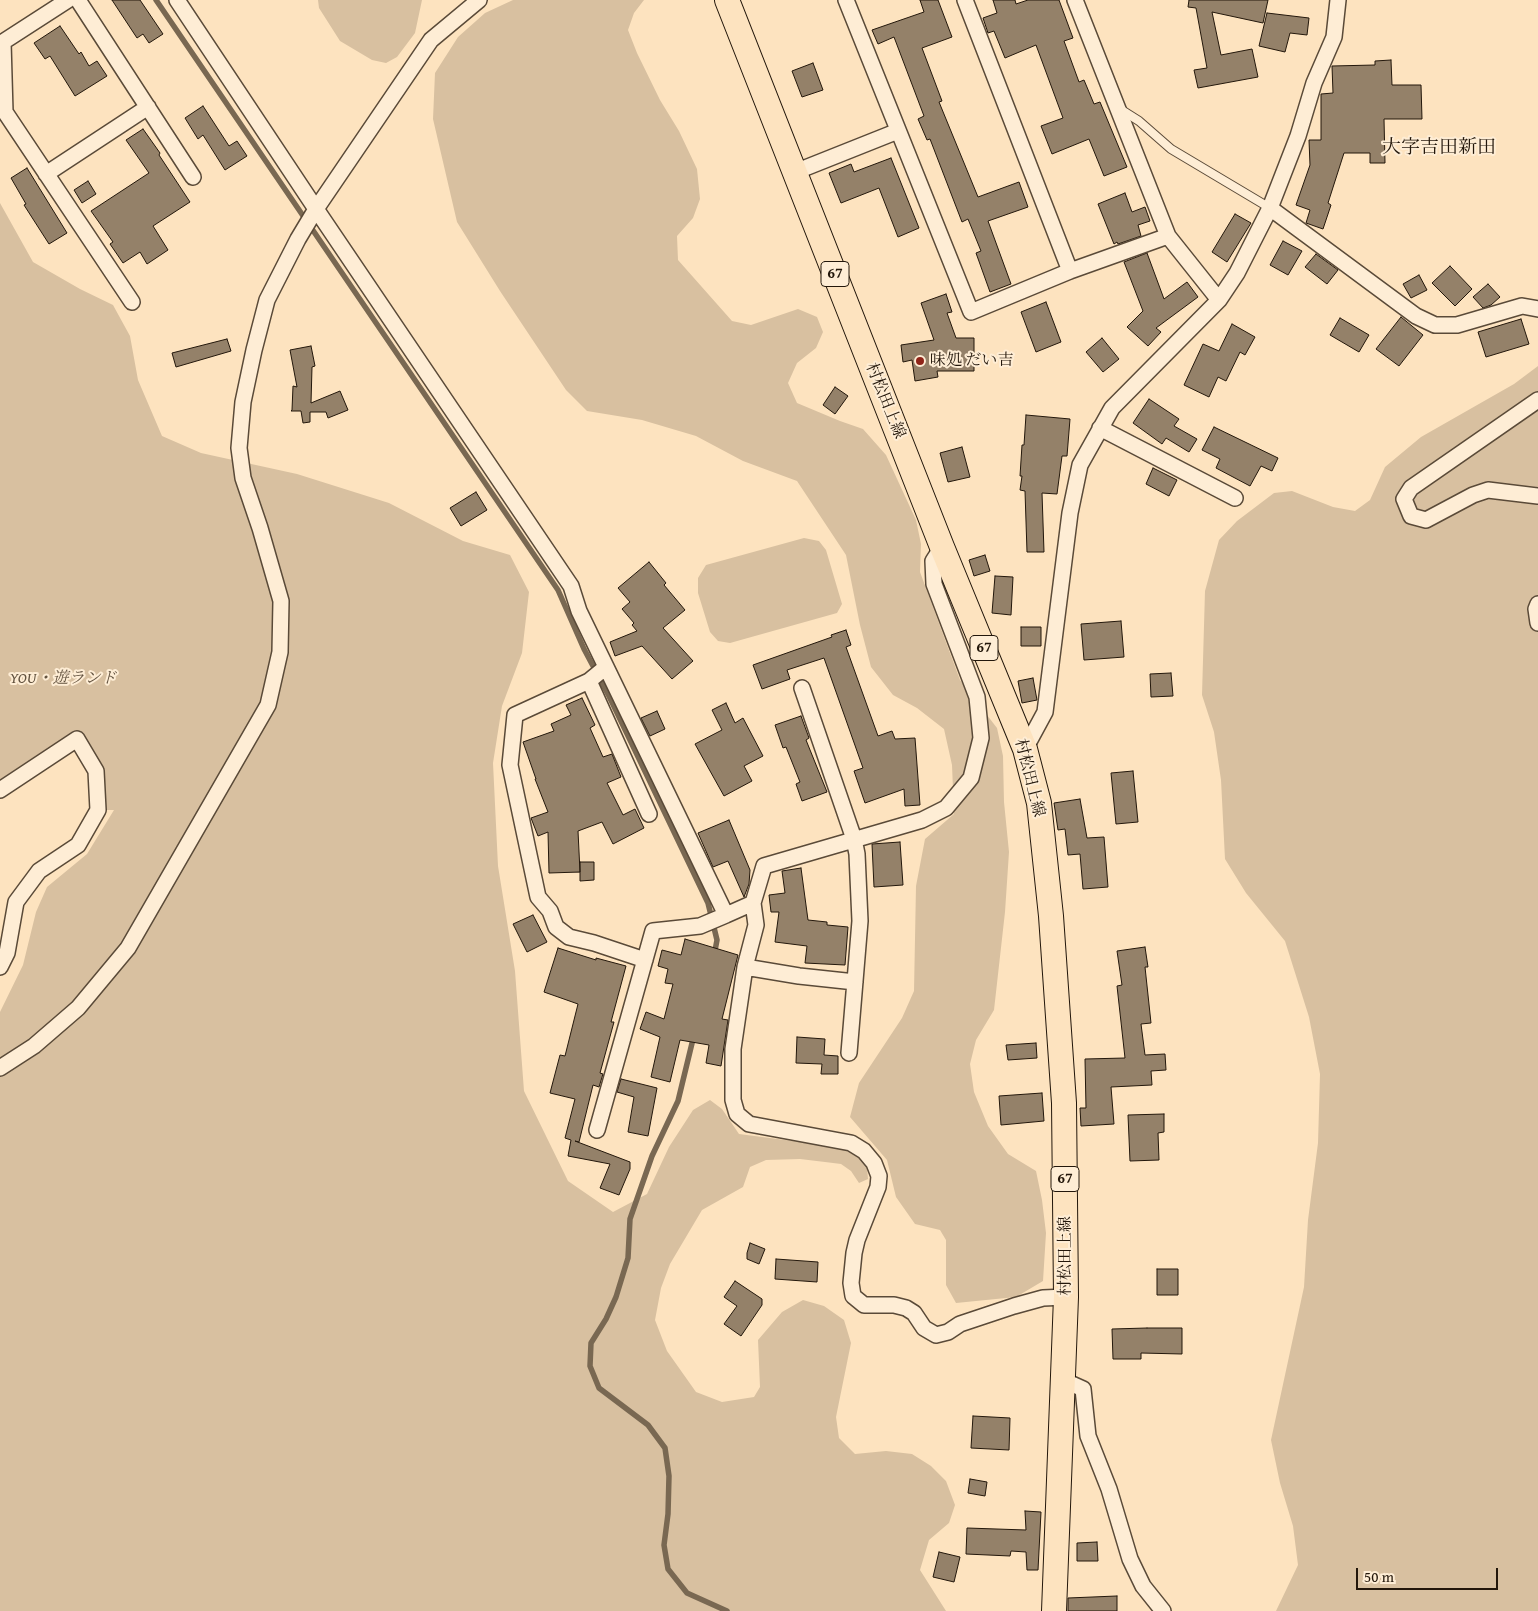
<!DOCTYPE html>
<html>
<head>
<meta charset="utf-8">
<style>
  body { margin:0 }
  #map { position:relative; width:1538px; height:1611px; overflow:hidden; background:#fde3bf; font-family:"Gentium Book Plus",serif }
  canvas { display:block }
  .scale { position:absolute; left:1356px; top:1568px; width:142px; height:22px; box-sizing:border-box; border:2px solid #23170b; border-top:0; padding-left:6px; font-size:15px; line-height:18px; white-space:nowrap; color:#23170b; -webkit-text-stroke:4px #feedd5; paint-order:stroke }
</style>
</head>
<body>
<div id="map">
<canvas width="1538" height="1611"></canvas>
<div class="scale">50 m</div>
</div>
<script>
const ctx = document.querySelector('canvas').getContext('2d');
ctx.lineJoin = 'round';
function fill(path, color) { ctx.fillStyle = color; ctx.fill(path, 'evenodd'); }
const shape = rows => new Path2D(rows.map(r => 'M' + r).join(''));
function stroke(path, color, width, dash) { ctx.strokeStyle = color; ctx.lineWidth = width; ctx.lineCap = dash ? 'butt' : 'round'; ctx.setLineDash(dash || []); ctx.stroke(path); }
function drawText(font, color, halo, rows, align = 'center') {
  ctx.font = font + ' "Gentium Book Plus","Noto Serif JP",serif'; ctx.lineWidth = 4; ctx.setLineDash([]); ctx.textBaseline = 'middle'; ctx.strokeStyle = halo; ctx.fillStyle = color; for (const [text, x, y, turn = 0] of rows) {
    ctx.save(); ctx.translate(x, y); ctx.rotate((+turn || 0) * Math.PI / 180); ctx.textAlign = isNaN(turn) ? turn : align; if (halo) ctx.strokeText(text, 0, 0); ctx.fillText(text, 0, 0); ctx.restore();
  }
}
fill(shape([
  [318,0,422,0,415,33,397,57,386,63,372,60,340,41,319,8],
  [513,0,644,0,634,13,628,30,637,53,660,100,679,131,697,169,700,199,693,218,677,236,678,260,732,321,751,325,798,309,817,317,823,332,816,348,797,363,788,383,797,403,840,421,863,429,886,455,916,520,921,544,920,572,960,680,997,728,1003,756,1004,802,1009,852,1005,912,994,1010,976,1040,970,1064,974,1092,988,1126,1008,1154,1036,1171,1042,1200,1046,1233,1043,1281,1016,1297,956,1303,946,1285,946,1240,940,1230,915,1224,896,1197,887,1160,850,1117,859,1083,902,1018,914,991,916,886,925,839,954,814,952,765,944,729,917,708,893,695,871,667,860,625,846,555,797,481,743,461,696,436,642,420,587,411,566,390,500,291,457,222,433,119,435,73,458,37,485,13],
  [0,203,33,262,80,289,113,305,130,336,138,380,162,436,201,453,297,474,389,503,463,541,510,555,529,592,522,653,502,706,493,763,498,866,515,971,524,1091,568,1181,613,1212,647,1194,669,1147,693,1110,710,1100,722,1109,739,1134,847,1148,862,1158,867,1167,868,1179,859,1183,851,1171,841,1164,825,1162,800,1159,766,1160,750,1167,743,1187,702,1210,670,1264,661,1288,655,1320,667,1351,696,1392,722,1402,754,1397,760,1387,758,1340,782,1312,803,1300,824,1306,844,1320,851,1343,836,1417,839,1438,855,1454,886,1451,912,1454,931,1466,946,1481,955,1505,949,1523,929,1540,920,1570,946,1611,0,1611,0,1012,23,965,36,912,47,887,87,854,114,810,98,810,96,772,77,739,0,790],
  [1538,366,1538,1611,1276,1611,1298,1565,1293,1526,1280,1483,1271,1440,1304,1287,1308,1220,1318,1143,1320,1074,1309,1017,1285,941,1246,893,1225,859,1221,780,1214,732,1202,695,1205,591,1219,540,1237,521,1274,493,1292,491,1333,507,1355,511,1370,500,1385,467,1421,437,1514,384],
  [804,538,819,541,826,550,842,604,837,613,730,643,718,641,710,632,698,593,698,578,706,565]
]), '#d8c0a0');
stroke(shape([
  [156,0,558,590,584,649,609,696,708,903,717,940,714,956],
  [694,1035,678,1101,652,1156,630,1219,628,1258,616,1297,606,1319,591,1343,590,1366,599,1388,648,1425,665,1448,669,1476,668,1514,664,1545,668,1569,687,1593,727,1611]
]), '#796852', 5.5);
const building = shape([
  [112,0,140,0,163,34,149,43,143,34,137,38,112,0],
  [920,0,938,0,952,37,922,48,942,101,939,102,978,197,1019,182,1028,207,988,221,1011,284,990,292,976,253,981,251,968,219,962,222,930,139,927,140,918,119,924,116,894,37,878,44,872,30,924,12,920,0],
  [993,0,1015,0,1016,4,1028,0,1059,0,1073,38,1064,41,1079,82,1084,80,1094,104,1100,102,1127,167,1104,176,1089,139,1052,154,1041,126,1063,118,1036,45,1005,58,994,31,988,33,983,18,997,13,993,0],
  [1189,0,1268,0,1263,23,1212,12,1221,55,1252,49,1258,77,1198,88,1194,70,1207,68,1196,8,1188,7,1189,0],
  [1267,13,1309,18,1307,35,1290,33,1285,52,1259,46,1267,13],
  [60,26,79,54,81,52,89,66,97,61,107,76,75,96,50,56,45,59,34,43,60,26],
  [1391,60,1392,85,1421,85,1422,119,1384,119,1385,163,1370,163,1370,153,1344,153,1328,203,1331,205,1323,229,1306,223,1310,210,1296,205,1310,165,1309,140,1321,140,1321,94,1333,93,1332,66,1375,65,1375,61,1391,60],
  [813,63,823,90,802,97,792,71,813,63],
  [203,106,229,146,237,141,247,156,225,170,203,135,198,139,185,118,203,106],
  [143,129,160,153,159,155,190,202,153,226,168,250,147,264,140,252,123,263,110,244,113,242,91,211,149,173,126,140,143,129],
  [891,158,919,228,898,237,879,188,841,203,829,173,851,164,854,172,891,158],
  [27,168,67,233,49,244,24,205,26,204,11,178,27,168],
  [88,181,96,194,82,203,74,190,88,181],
  [1125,193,1132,212,1145,207,1150,221,1138,225,1141,236,1118,244,1117,242,1114,244,1098,204,1125,193],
  [1235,214,1251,223,1227,262,1212,252,1235,214],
  [1283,241,1302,251,1288,275,1270,265,1283,241],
  [1147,253,1164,299,1187,282,1198,297,1156,328,1161,332,1148,346,1127,327,1143,311,1124,262,1147,253],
  [1316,254,1338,270,1327,284,1305,267,1316,254],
  [1450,266,1472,289,1455,306,1432,283,1450,266],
  [1419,275,1427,290,1411,298,1403,284,1419,275],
  [1488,284,1500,297,1491,305,1483,308,1473,297,1488,284],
  [946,294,952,312,947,313,956,338,974,338,974,371,937,371,938,377,915,381,912,360,903,362,901,345,934,340,921,303,946,294],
  [1046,302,1061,342,1036,352,1021,312,1046,302],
  [1401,317,1423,335,1399,366,1376,349,1401,317],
  [1340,318,1369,335,1359,352,1330,335,1340,318],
  [1521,319,1529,344,1486,357,1478,332,1521,319],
  [1232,324,1255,337,1245,355,1240,352,1226,381,1218,377,1209,397,1184,385,1203,344,1219,351,1232,324],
  [1102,338,1119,359,1103,372,1086,352,1102,338],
  [227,339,231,351,176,367,172,353,227,339],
  [311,346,315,366,312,367,311,403,340,391,348,410,328,418,326,412,310,412,310,422,303,423,301,411,291,411,292,410,293,386,297,387,290,350,311,346],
  [835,387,848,396,835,414,823,405,835,387],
  [1149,399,1179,419,1174,426,1197,439,1189,452,1166,438,1162,444,1133,423,1149,399],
  [1026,415,1070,419,1067,456,1062,456,1057,494,1042,493,1044,552,1027,552,1025,491,1020,490,1022,476,1020,476,1022,445,1024,445,1026,415],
  [1214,427,1278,458,1272,471,1261,466,1250,486,1216,468,1220,459,1202,450,1214,427],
  [962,447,970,477,948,482,940,453,962,447],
  [1153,468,1177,480,1169,496,1146,484,1153,468],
  [476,492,487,510,461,526,450,508,476,492],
  [985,555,990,571,974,576,969,560,985,555],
  [649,562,666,583,664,585,685,610,663,628,693,661,672,679,642,646,615,656,610,642,637,631,632,625,634,623,622,609,630,602,618,588,649,562],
  [995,576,1013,577,1011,615,992,613,995,576],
  [1121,621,1124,657,1084,660,1081,624,1121,621],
  [1021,627,1041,627,1041,646,1021,646,1021,627],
  [846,630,851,645,846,647,878,736,892,731,895,739,915,738,920,805,905,806,904,789,865,803,854,771,863,768,824,658,787,670,790,679,762,689,753,665,832,637,831,635,846,630],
  [1171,673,1173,696,1151,697,1150,674,1171,673],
  [1033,678,1037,700,1022,703,1018,681,1033,678],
  [582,698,595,725,590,728,603,757,612,754,621,777,607,783,623,815,635,809,644,828,613,844,602,822,578,831,580,872,549,873,548,832,538,836,531,818,548,812,535,779,536,779,523,742,554,731,551,724,571,715,566,705,582,698],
  [726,703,735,723,743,718,763,756,744,766,752,781,724,796,695,744,722,730,712,710,726,703],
  [657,711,665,729,650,736,641,718,657,711],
  [801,716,809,738,806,740,827,792,802,801,796,784,800,782,786,747,783,748,775,725,801,716],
  [1133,771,1138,822,1116,824,1111,773,1133,771],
  [1080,799,1087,838,1104,837,1108,887,1083,889,1080,854,1068,855,1065,829,1058,830,1054,803,1080,799],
  [729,820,750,870,749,884,744,897,728,861,713,867,698,833,729,820],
  [900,842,903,885,874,887,872,844,900,842],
  [580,862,594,862,594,880,580,881,580,862],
  [801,868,808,920,827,922,827,925,848,927,845,965,805,963,807,946,775,942,779,912,771,912,769,895,785,893,782,871,801,868],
  [533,915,547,942,527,952,513,924,533,915],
  [685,939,738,955,722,1019,728,1020,721,1066,706,1063,709,1045,680,1040,670,1082,651,1077,660,1037,640,1029,646,1012,664,1019,673,984,665,983,668,969,658,966,662,950,681,955,685,939],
  [1145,947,1148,967,1145,967,1151,1023,1141,1024,1145,1055,1165,1054,1166,1070,1151,1071,1152,1085,1111,1087,1114,1124,1081,1126,1080,1108,1086,1108,1085,1059,1125,1058,1117,986,1122,985,1117,951,1145,947],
  [558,948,596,960,596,958,626,966,611,1022,614,1022,600,1073,603,1074,599,1087,593,1085,579,1142,575,1141,630,1162,630,1169,619,1195,600,1188,610,1164,568,1156,571,1140,565,1138,575,1099,550,1093,560,1055,565,1056,578,1004,544,992,558,948],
  [797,1037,825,1039,824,1055,838,1056,838,1074,821,1074,822,1064,796,1063,797,1037],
  [1036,1043,1037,1058,1008,1060,1006,1045,1036,1043],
  [621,1079,657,1088,648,1136,628,1132,634,1097,617,1092,621,1079],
  [1042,1093,1044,1121,1001,1125,999,1096,1042,1093],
  [1164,1114,1164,1132,1158,1133,1159,1160,1130,1161,1128,1115,1164,1114],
  [750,1243,765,1249,759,1264,747,1259,747,1253,750,1243],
  [776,1259,818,1262,817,1282,775,1279,776,1259],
  [1157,1269,1178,1269,1178,1295,1157,1295,1157,1269],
  [735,1281,762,1299,762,1305,741,1336,724,1324,737,1306,724,1297,735,1281],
  [1147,1328,1182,1328,1182,1354,1141,1353,1141,1359,1113,1359,1112,1329,1147,1328],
  [973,1416,1010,1418,1009,1450,971,1448,973,1416],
  [970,1479,987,1482,985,1496,968,1493,970,1479],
  [1025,1511,1041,1512,1038,1570,1027,1570,1026,1552,1011,1551,1010,1556,966,1554,967,1528,1026,1530,1025,1511],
  [1097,1542,1098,1561,1077,1561,1077,1543,1097,1542],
  [939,1552,960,1557,954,1582,933,1577,939,1552],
  [1117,1596,1117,1611,1068,1611,1068,1598,1117,1596]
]);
fill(building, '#948169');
stroke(building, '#23170b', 1);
const service = shape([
  [1120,109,1139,121,1171,149,1270,208]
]);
const minor = shape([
  [68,0,3,42,5,112,132,302],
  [78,0,193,177],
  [177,0,316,209,571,586,579,611,726,915,753,903,764,866,922,820,946,808,971,778,981,738,977,697,934,584,933,561,942,547],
  [846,0,971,312,1070,271,1168,236,1075,0],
  [965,0,1070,271],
  [795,172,898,131],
  [46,174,148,107],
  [1270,208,1416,316,1435,325,1457,325,1522,306,1538,309],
  [1168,236,1219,300],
  [1538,400,1411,488,1404,499,1411,516,1426,520,1473,495,1488,490,1538,496],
  [1100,428,1235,498],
  [1538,604,1536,609,1538,623],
  [606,667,589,681,515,715,510,765,538,897,550,911,556,927,569,937,594,943,645,960],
  [589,681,649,814],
  [802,688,854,839,857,854,860,921,849,1053],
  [1025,749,1045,712,1070,513,1080,465,1112,408,1219,300,1237,273,1270,208,1298,136,1314,83,1334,37,1338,0],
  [0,790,77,739,96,771,98,810,78,845,39,871,16,902,7,953,0,967],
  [753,903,756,925,745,967,733,1049,733,1100,737,1114,749,1124,851,1143,864,1151,874,1163,879,1176,878,1187,857,1240,854,1253,851,1283,853,1296,864,1305,894,1305,906,1308,914,1313,924,1328,936,1335,948,1332,960,1324,1014,1306,1043,1298,1066,1297],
  [745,967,799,976,855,982],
  [0,1068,34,1046,78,1008,128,948,268,705,280,652,281,601,260,528,243,478,239,448,243,402,254,350,267,300,298,239,316,209,431,40,479,0],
  [597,1130,653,931,700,926,726,915],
  [1063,1380,1083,1389,1088,1436,1109,1489,1130,1559,1143,1586,1163,1611]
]);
const primary = shape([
  [727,0,942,547,1025,749,1039,803,1051,916,1064,1103,1066,1297,1054,1611]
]);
stroke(service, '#5a4a38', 10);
stroke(minor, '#5a4a38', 18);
stroke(primary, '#23170b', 26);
stroke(service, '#feedd5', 8);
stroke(minor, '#feedd5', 15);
stroke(primary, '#fde3bf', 24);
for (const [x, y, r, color] of [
  [920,361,5,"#8f2418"]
]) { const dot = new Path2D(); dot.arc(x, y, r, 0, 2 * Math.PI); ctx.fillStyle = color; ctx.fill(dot); stroke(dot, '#feedd5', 2); }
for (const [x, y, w] of [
  [835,274,28],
  [984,648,28],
  [1065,1179,28]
]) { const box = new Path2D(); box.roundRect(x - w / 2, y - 12.5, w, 25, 4); ctx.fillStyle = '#feedd5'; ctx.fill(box); stroke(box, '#23170b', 1); }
drawText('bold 15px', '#23170b', null, [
  ["67",835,274],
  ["67",984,648],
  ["67",1065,1179]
]);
drawText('16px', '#23170b', '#feedd5', [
  ["味処 だい吉",930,361]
], 'left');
drawText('16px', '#23170b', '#feedd5', [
  ["村松田上線",885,401,68],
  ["村松田上線",1029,778,76],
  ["村松田上線",1066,1256,-90]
]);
drawText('italic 16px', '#62523f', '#feedd5', [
  ["YOU・遊ランド",63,679]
]);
drawText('19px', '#23170b', '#feedd5', [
  ["大字吉田新田",1439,148]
]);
</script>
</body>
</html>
